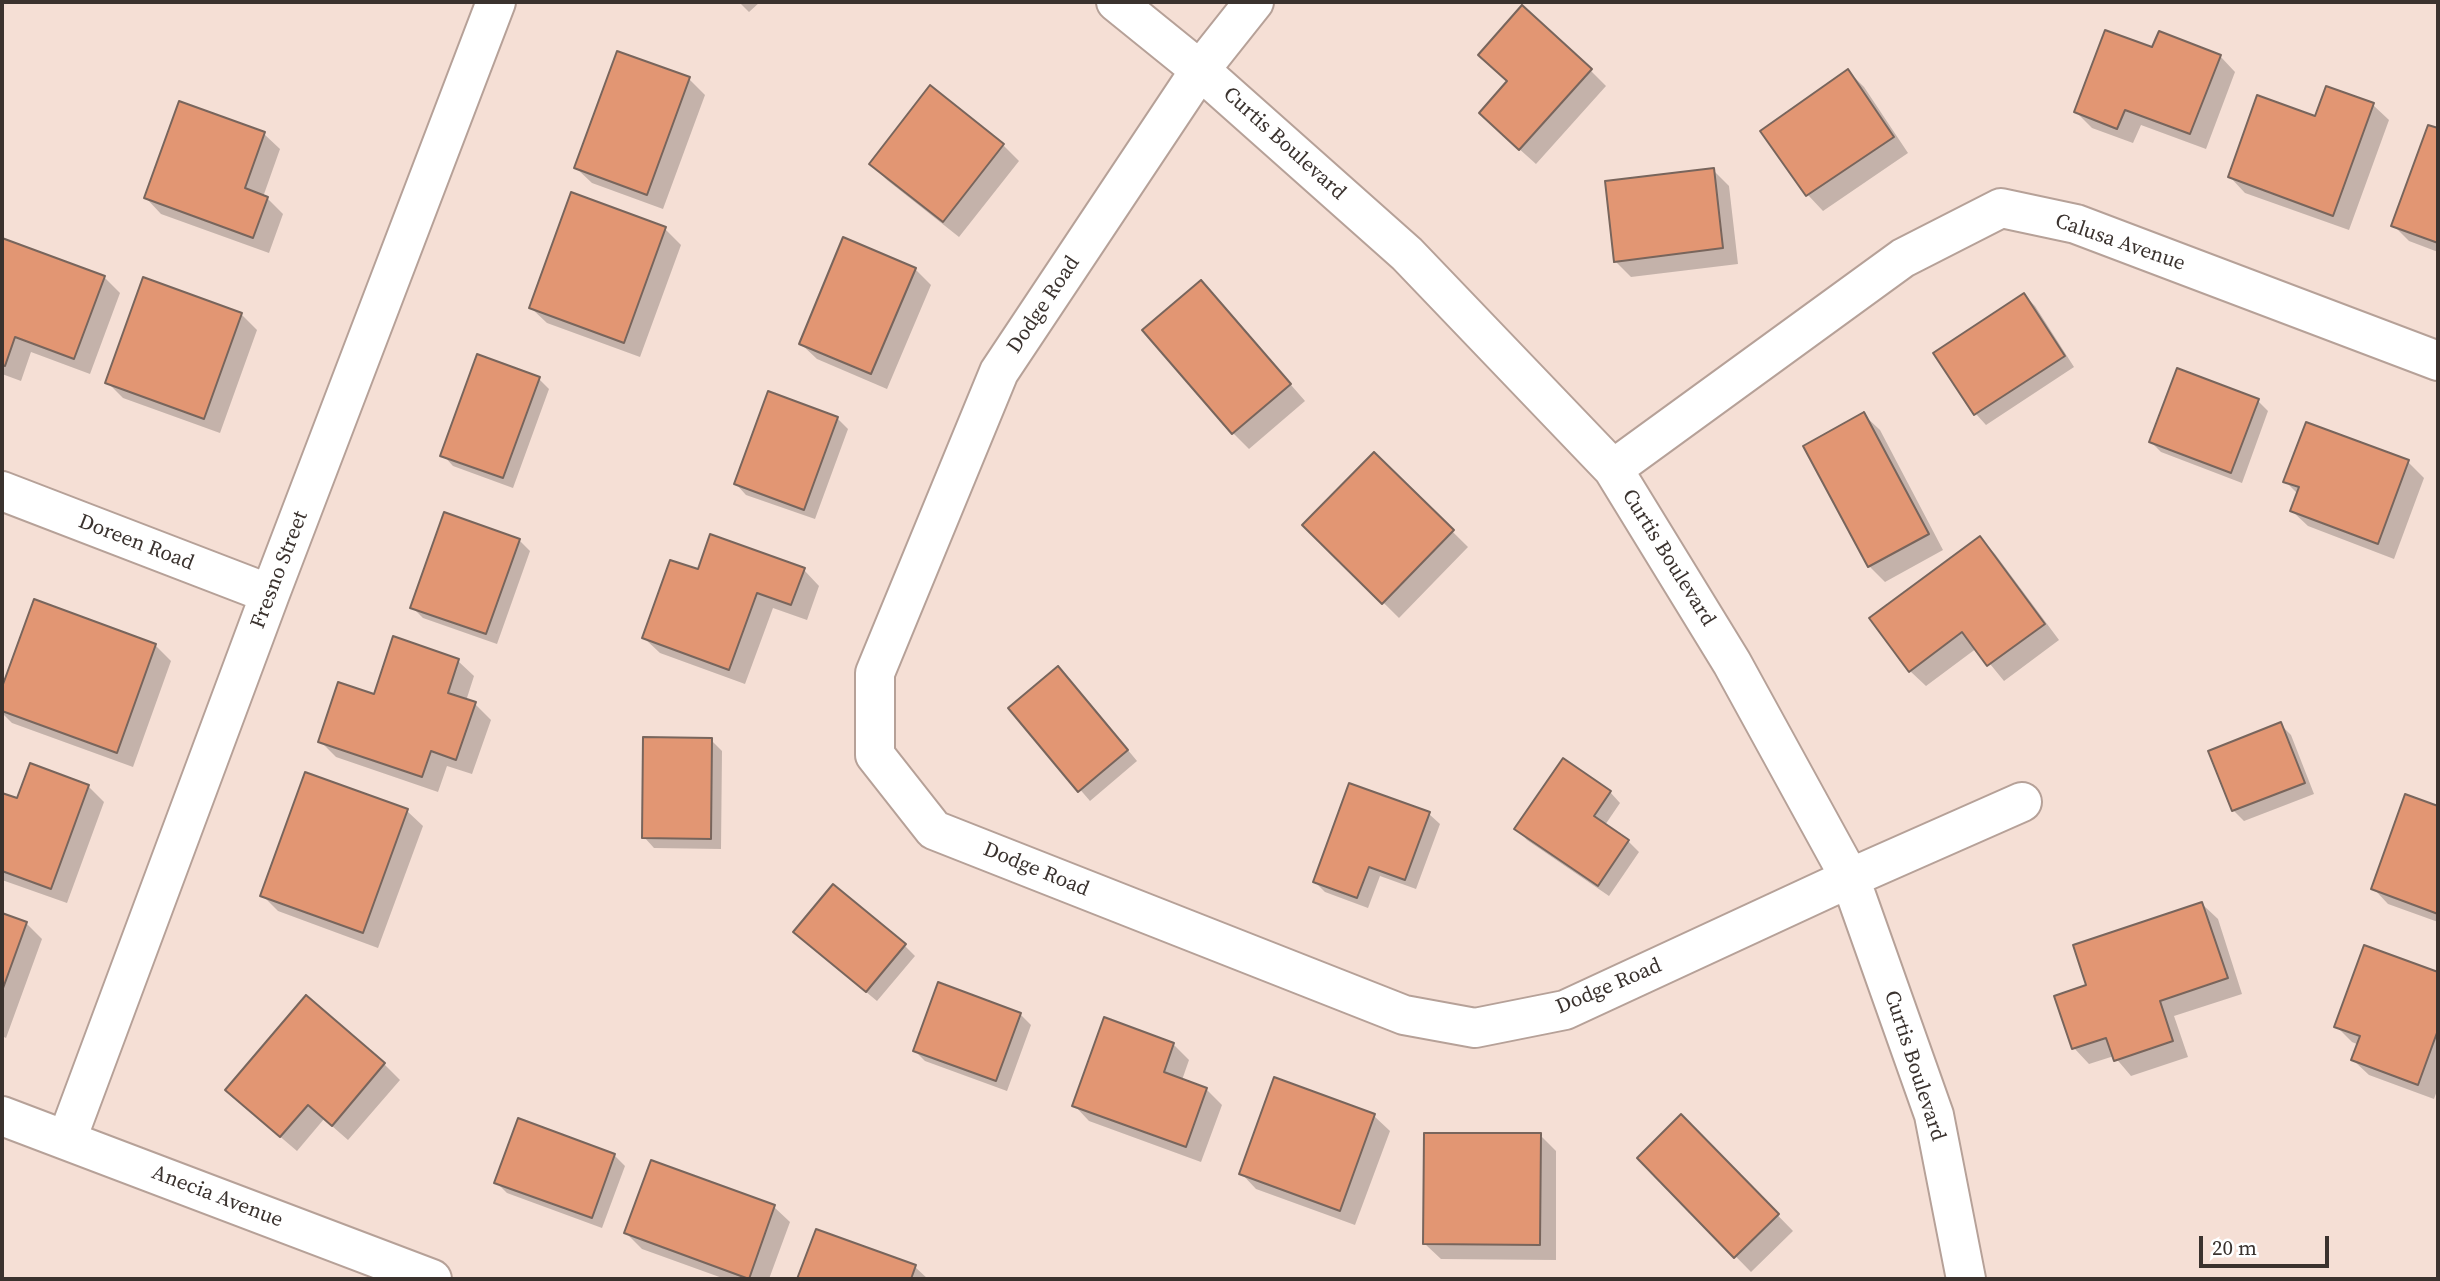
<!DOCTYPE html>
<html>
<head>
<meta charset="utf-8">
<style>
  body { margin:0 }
  #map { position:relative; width:2440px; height:1281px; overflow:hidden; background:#f5dfd5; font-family:"Source Serif 4",serif }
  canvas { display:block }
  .frame { position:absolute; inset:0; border:4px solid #3a322e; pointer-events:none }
  .scale { position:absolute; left:2199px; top:1236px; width:130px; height:32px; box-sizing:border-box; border:4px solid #3a322e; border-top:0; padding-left:9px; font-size:21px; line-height:24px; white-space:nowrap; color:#3a322e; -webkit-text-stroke:5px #fff; paint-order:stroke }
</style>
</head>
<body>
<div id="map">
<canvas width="2440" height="1281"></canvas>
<div class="frame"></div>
<div class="scale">20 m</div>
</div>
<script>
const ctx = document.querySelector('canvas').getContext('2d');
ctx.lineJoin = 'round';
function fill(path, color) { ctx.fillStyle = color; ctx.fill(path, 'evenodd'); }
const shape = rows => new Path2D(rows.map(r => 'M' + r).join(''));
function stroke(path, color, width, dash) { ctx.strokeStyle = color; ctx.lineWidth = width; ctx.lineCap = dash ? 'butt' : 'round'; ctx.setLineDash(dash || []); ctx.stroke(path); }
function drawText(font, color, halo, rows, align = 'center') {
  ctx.font = font + ' "Source Serif 4",serif'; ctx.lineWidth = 7; ctx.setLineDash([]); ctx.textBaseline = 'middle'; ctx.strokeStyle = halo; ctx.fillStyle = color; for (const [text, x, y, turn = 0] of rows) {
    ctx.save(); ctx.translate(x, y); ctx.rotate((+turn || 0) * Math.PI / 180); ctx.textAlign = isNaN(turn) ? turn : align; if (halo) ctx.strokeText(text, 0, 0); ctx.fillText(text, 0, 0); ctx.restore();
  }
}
fill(shape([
  [739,2,760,2,749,12],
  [2220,56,2235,72,2206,149,2141,125,2133,143,2092,128,2076,112],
  [1590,70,1606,86,1536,164,1497,129],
  [1848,71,1864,87,1908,153,1823,211,1808,195,1763,131],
  [689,79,705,95,663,209,592,183,576,168],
  [2373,105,2389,120,2349,230,2245,193,2230,177,2316,118],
  [2429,127,2438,130,2438,252,2409,241,2393,225],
  [264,134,280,149,263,197,267,198,283,214,269,253,161,214,146,198],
  [1003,145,1019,161,959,237,887,180,871,164],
  [1713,170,1729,186,1738,264,1631,277,1615,261],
  [665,229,681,245,640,357,547,323,531,308],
  [2,239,104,277,120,293,90,374,31,352,21,381,2,374],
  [915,269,931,285,887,389,817,359,801,344],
  [1201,282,1305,401,1249,449,1233,433],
  [2024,295,2035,306,2074,367,1986,425,1976,414,1936,353],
  [241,314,257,330,220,433,123,398,107,382],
  [539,379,549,389,513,488,453,466,443,455],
  [2258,401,2268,411,2242,483,2161,452,2151,442],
  [1864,415,1880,430,1943,550,1885,582,1869,566],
  [837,418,848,429,815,519,746,495,736,484],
  [1374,454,1468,547,1399,618,1305,525],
  [2408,462,2424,478,2394,559,2308,526,2292,511,2298,494,2285,481],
  [1979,538,1995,554,2059,640,2004,681,1977,648,1926,686,1910,671],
  [519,540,530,551,497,644,423,618,412,607],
  [804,570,819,586,807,620,773,608,745,684,660,653,644,638,699,572],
  [35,601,155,645,171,661,133,767,12,723,2,713,2,692],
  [458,661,474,676,466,701,475,704,491,720,472,774,447,766,438,792,336,757,320,741,375,696],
  [1069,679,1137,761,1090,801,1011,709],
  [2280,724,2291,735,2314,794,2244,821,2233,810],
  [711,740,722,751,721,849,654,848,644,837],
  [88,786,104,802,67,903,2,880,2,795,18,801],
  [1610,792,1620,803,1605,825,1628,841,1639,852,1609,896,1527,840,1517,829],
  [2406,797,2438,808,2438,922,2388,904,2373,888],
  [407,811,423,826,378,948,278,911,262,895],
  [1429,814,1440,824,1416,889,1380,876,1368,908,1325,892,1315,882],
  [2202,904,2218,919,2242,994,2174,1016,2188,1057,2131,1076,2114,1056,2089,1064,2074,1048,2088,986],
  [2,915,26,923,42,939,6,1038,2,1036],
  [806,942,904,945,915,956,877,1001],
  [2365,947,2438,974,2438,1088,2434,1099,2369,1075,2353,1060,2359,1045,2352,1042,2336,1026],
  [1020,1014,1031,1025,1007,1091,925,1061,915,1051],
  [1173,1044,1189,1060,1182,1080,1206,1089,1222,1105,1201,1162,1089,1121,1074,1105],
  [384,1064,400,1080,348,1140,324,1119,297,1151,243,1105],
  [1374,1116,1390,1131,1355,1225,1256,1189,1241,1173],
  [1681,1116,1793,1231,1751,1272,1639,1158],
  [1540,1135,1556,1151,1556,1260,1441,1259,1425,1244],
  [614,1155,625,1166,602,1228,507,1193,496,1182],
  [774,1207,790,1222,769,1279,725,1279,642,1249,626,1233],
  [817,1231,915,1267,928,1279,799,1279]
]), '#0003');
const building = shape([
  [1522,5,1592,69,1519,150,1479,113,1507,81,1478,55,1522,5],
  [2105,30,2152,47,2159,31,2221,55,2190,134,2125,110,2117,129,2074,112,2105,30],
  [617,51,690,77,647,195,574,168,617,51],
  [1848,69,1894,137,1806,196,1760,131,1848,69],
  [930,85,1004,144,943,222,869,164,930,85],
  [2326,86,2374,103,2333,216,2228,177,2257,95,2315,116,2326,86],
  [179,101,265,132,245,188,268,197,253,238,144,198,179,101],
  [2428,125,2438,128,2438,243,2391,226,2428,125],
  [1714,168,1723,248,1614,262,1605,181,1714,168],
  [571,192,666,227,624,343,529,308,571,192],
  [843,237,916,268,871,374,799,344,843,237],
  [2,238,105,276,74,359,15,337,5,366,2,365,2,238],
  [143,277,242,313,204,419,105,383,143,277],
  [1201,280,1291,384,1232,434,1142,330,1201,280],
  [2024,293,2065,356,1974,415,1933,353,2024,293],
  [477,354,540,377,503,478,440,456,477,354],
  [2177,368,2259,399,2231,473,2149,442,2177,368],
  [768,391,838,417,804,510,734,484,768,391],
  [1864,412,1929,534,1868,567,1803,446,1864,412],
  [2306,422,2409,460,2378,544,2290,511,2299,487,2283,482,2306,422],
  [1374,452,1454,530,1382,604,1302,525,1374,452],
  [444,512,520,539,486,634,410,608,444,512],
  [710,534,805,568,791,605,757,593,729,670,642,638,670,560,698,569,710,534],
  [1980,536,2045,624,1987,666,1962,632,1909,672,1869,618,1980,536],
  [34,599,156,644,117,753,2,711,2,687,34,599],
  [393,636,459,659,448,693,476,702,456,760,431,751,422,777,318,742,338,682,374,694,393,636],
  [1058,666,1128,750,1078,792,1008,708,1058,666],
  [2281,722,2305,783,2232,811,2208,751,2281,722],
  [643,737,712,738,711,839,642,838,643,737],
  [1563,758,1611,791,1594,816,1629,840,1598,886,1514,829,1563,758],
  [30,763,89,785,51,889,2,871,2,793,17,798,30,763],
  [305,772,408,809,363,933,260,896,305,772],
  [1349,783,1430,812,1405,880,1369,867,1357,898,1313,882,1349,783],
  [2405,794,2438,806,2438,914,2371,889,2405,794],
  [833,884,906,944,866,992,793,932,833,884],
  [2202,902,2228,978,2160,1001,2173,1041,2114,1061,2106,1038,2072,1049,2054,996,2086,985,2073,945,2202,902],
  [2,913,27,922,2,991,2,913],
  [2364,945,2438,972,2438,1030,2418,1085,2351,1060,2360,1036,2334,1027,2364,945],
  [938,982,1021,1013,996,1081,913,1051,938,982],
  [306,995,385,1063,332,1126,308,1105,280,1137,225,1090,306,995],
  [1104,1017,1174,1043,1164,1072,1207,1088,1186,1147,1072,1106,1104,1017],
  [1274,1077,1375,1114,1340,1211,1239,1174,1274,1077],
  [1681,1114,1779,1214,1734,1258,1637,1158,1681,1114],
  [518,1118,615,1154,592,1218,494,1183,518,1118],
  [1424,1133,1541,1133,1540,1245,1423,1244,1424,1133],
  [651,1160,775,1205,749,1279,624,1233,651,1160],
  [816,1229,916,1265,911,1279,797,1279,816,1229]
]);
fill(building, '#e29673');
stroke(building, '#78655c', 2);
const minor = shape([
  [1116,2,1200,70,1407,254,1613,469,1732,663,1850,878,1934,1115,1966,1279],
  [1254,2,1200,70,999,372,875,673,875,755,934,830,1404,1015,1475,1028,1565,1010,1850,878,2022,802],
  [1613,469,1903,258,2001,208,2076,224,2438,361],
  [2,491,270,594],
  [2,1116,432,1279],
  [67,1139,270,594,496,2]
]);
stroke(minor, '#b6a198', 42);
stroke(minor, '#fff', 38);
drawText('21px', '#3a322e', '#fff', [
  ["Curtis Boulevard",1284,144,42],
  ["Calusa Avenue",2120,243,19],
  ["Dodge Road",1044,305,-56],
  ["Doreen Road",136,543,21],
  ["Curtis Boulevard",1668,558,58],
  ["Fresno Street",280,570,-69],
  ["Dodge Road",1036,870,22],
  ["Dodge Road",1609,987,-23],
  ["Curtis Boulevard",1914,1066,72],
  ["Anecia Avenue",217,1197,21]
]);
</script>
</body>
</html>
